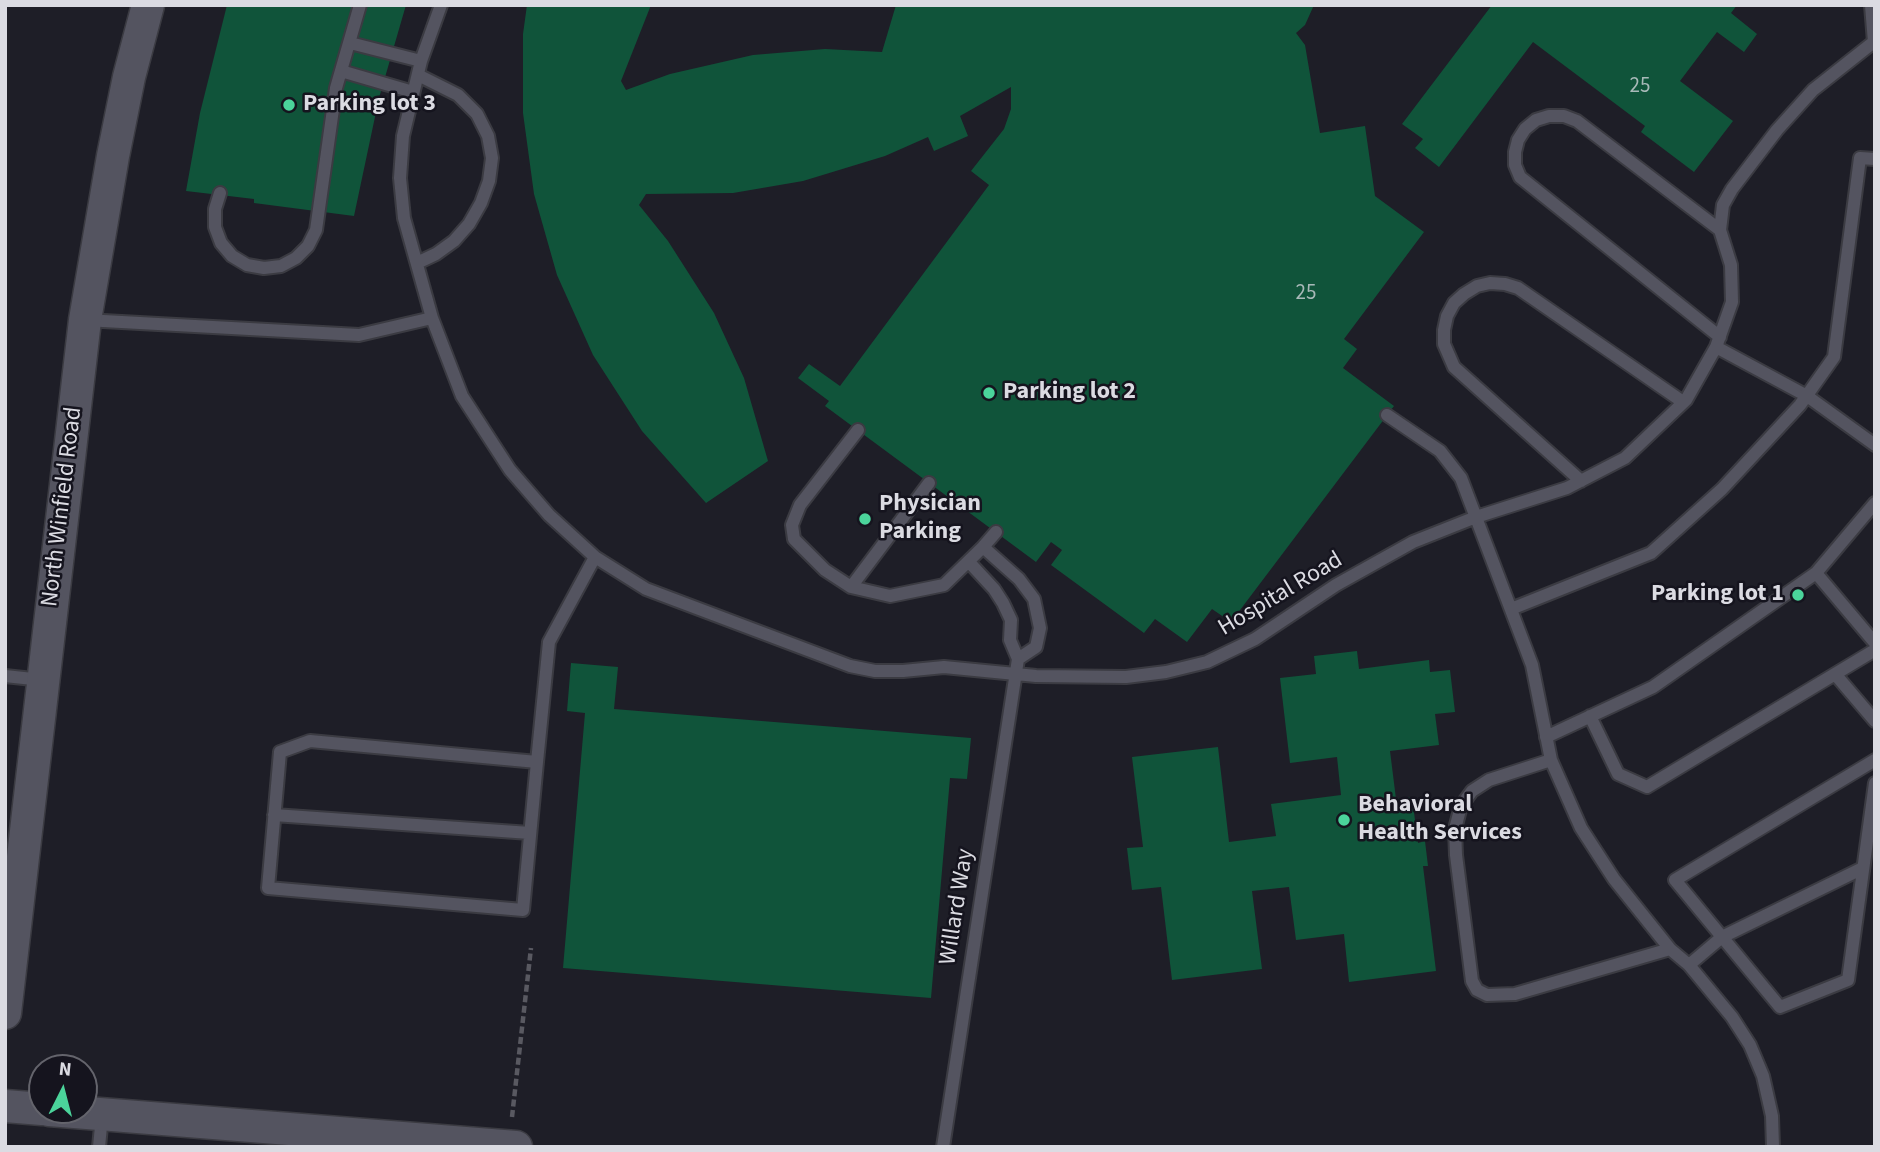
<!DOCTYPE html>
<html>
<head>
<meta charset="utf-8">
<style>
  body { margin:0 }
  #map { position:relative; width:1880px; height:1152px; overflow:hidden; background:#1e1e27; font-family:"Source Sans 3",sans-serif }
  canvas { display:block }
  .frame { position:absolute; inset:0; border:7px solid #dbdbe2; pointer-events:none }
  .north { position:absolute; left:28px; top:1054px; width:70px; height:70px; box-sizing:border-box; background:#15141e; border:2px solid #64646c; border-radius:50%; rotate:6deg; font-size:19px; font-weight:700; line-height:28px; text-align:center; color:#dbdbe2 }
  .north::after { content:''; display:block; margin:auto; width:24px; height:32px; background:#4bd49b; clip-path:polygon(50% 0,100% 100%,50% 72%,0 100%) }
</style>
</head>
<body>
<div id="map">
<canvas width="1880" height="1152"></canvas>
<div class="frame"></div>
<div class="north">N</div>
</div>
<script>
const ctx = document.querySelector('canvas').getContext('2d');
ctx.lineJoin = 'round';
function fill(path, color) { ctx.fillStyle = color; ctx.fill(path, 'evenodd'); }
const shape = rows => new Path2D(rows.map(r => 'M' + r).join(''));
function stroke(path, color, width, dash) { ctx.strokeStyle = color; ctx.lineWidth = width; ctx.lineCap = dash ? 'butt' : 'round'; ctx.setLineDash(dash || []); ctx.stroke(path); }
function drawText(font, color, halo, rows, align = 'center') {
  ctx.font = font + ' "Source Sans 3",sans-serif'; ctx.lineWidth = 5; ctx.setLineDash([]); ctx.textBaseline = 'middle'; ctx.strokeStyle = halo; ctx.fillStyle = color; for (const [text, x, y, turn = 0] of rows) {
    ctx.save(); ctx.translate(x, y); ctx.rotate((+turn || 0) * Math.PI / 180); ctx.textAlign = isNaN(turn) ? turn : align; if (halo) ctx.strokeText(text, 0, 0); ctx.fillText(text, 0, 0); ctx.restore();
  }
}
fill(shape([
  [227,5,406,5,379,98,354,216,254,203,254,199,186,191,200,113],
  [527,5,651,5,621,81,626,90,670,74,753,55,825,49,882,52,896,5,1314,5,1305,25,1296,33,1305,45,1320,133,1365,126,1375,196,1424,232,1344,339,1357,349,1343,368,1394,406,1231,622,1212,609,1187,642,1155,619,1144,633,1051,565,1062,550,1051,542,1036,562,825,406,829,401,798,378,809,364,840,386,989,185,971,171,1004,129,1011,109,1011,87,960,116,968,136,934,151,928,137,885,156,803,181,733,193,646,194,639,205,668,241,714,313,744,378,768,461,706,503,642,431,593,355,557,275,534,194,523,113,523,34],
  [1492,5,1737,5,1731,13,1757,34,1744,52,1717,32,1680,81,1733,121,1694,172,1641,132,1645,126,1533,42,1439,167,1415,148,1423,139,1402,124],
  [1357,651,1359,669,1429,660,1430,672,1450,670,1455,712,1435,714,1439,745,1390,751,1396,799,1412,797,1418,843,1425,841,1428,866,1423,866,1436,971,1349,982,1344,934,1296,940,1289,887,1252,891,1262,969,1172,980,1161,887,1132,890,1127,848,1143,847,1132,757,1218,747,1229,842,1276,836,1271,804,1341,795,1337,757,1290,763,1280,678,1316,674,1314,656],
  [571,663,618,667,614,709,971,738,967,779,950,778,931,998,563,968,585,713,567,711]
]), '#10543a');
const service = shape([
  [1871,5,1874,42],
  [350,43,421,61],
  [341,71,413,92],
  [220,193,215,209,215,227,221,243,232,256,247,265,264,268,281,266,296,258,308,246,316,230,336,88,360,5],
  [417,263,436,254,454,241,469,224,481,203,489,181,492,158,488,136,477,114,458,95,418,75],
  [432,318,404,218,400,178,403,136,421,61,441,5],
  [85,320,359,335,432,318,462,396,510,470,549,515,595,557,646,589,850,666,875,671,903,671,944,667,1036,676,1126,677,1166,672,1207,662,1255,639,1336,585,1413,542,1476,517,1567,488,1625,458,1686,400,1716,347,1732,302,1731,265,1720,230,1723,205,1732,189,1777,130,1813,90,1875,41],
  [1720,337,1520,177,1515,165,1515,152,1518,140,1525,129,1536,120,1549,116,1564,116,1577,121,1720,230],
  [1716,347,1807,396,1875,445],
  [1387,415,1440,451,1461,478,1532,665,1551,760,1581,828,1614,879,1670,949,1689,965,1732,1017,1750,1045,1763,1076,1772,1116,1773,1147],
  [858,430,800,505,792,525,794,539,825,570,851,587,890,596,944,585,983,547],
  [1581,481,1454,367,1444,344,1444,330,1447,316,1454,303,1464,294,1477,286,1490,283,1505,284,1518,288,1683,402],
  [996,532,983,547,1019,579,1034,599,1040,628,1036,647,1018,659],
  [1816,573,1875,643],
  [851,587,929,483],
  [1511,609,1651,553,1722,489,1800,405,1834,357,1860,158,1875,159],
  [1835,674,1875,721],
  [5,676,42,680],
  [1590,716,1618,774,1647,787,1875,650],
  [1546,737,1653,687,1816,573,1875,503],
  [1551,760,1489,780,1472,791,1461,806,1455,829,1456,855,1472,981,1477,990,1487,995,1515,994,1670,949],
  [1875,760,1675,880,1780,1007,1848,980,1875,783],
  [537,762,310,741,280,752,268,888,523,910,537,762,549,642,595,557],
  [274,815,530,833],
  [1689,965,1722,937,1863,868],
  [99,1147,102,1116],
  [943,1147,1018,659,1010,640,1011,620,1003,603,994,589,969,562]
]);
const tertiary = shape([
  [5,1013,85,320,113,156,129,77,148,5],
  [5,1106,42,1109],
  [49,1110,516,1147]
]);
stroke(service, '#3b3b42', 16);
stroke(tertiary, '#3b3b42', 35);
stroke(shape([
  [512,1117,531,948]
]), '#595961', 4.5, [7, 3.5]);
stroke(service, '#545460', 12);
stroke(tertiary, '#545460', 32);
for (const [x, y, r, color] of [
  [289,105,7,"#4bd49b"],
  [989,393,7,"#4bd49b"],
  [865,519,7,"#4bd49b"],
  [1798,595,7,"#4bd49b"],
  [1344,820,7,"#4bd49b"]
]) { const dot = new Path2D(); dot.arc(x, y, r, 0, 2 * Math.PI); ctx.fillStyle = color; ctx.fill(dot); stroke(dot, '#15141e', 2.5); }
drawText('21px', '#a8b9b8', null, [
  ["25",1640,87],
  ["25",1306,294]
]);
drawText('bold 24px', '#dbdbe2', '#15141e', [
  ["Parking lot 3",303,105],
  ["Parking lot 2",1003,393],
  ["Physician",879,505],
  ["Parking",879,533],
  ["Parking lot 1",1784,595,"right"],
  ["Behavioral",1358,806],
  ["Health Services",1358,834]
], 'left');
drawText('24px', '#dbdbe2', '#15141e', [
  ["North Winfield Road",63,507,-83],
  ["Hospital Road",1281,595,-31],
  ["Willard Way",958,907,-81]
]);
</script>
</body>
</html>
